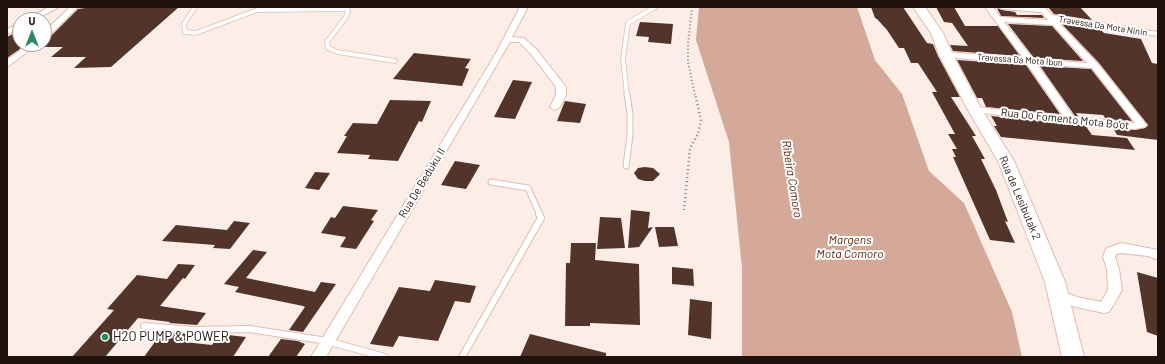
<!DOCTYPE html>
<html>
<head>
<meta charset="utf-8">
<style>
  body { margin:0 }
  #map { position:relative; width:1165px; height:364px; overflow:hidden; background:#fcede7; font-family:Barlow,sans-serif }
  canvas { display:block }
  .frame { position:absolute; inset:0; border:8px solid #1f120d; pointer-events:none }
  .north { position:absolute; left:12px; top:12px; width:40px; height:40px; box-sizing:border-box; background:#fff; border:1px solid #a5a09e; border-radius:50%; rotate:0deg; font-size:11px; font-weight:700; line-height:16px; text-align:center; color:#1f120d }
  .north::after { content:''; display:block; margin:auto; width:14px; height:18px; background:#288962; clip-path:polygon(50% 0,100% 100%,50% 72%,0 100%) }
</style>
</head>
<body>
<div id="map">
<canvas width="1165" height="364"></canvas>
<div class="frame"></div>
<div class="north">U</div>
</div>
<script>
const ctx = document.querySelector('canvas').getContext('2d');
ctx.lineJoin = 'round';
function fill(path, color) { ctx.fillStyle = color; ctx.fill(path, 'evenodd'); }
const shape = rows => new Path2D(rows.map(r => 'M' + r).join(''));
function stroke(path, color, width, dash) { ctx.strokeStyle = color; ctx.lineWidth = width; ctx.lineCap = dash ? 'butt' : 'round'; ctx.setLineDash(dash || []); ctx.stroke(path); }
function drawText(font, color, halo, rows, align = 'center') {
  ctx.font = font + ' Barlow,sans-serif'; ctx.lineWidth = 4; ctx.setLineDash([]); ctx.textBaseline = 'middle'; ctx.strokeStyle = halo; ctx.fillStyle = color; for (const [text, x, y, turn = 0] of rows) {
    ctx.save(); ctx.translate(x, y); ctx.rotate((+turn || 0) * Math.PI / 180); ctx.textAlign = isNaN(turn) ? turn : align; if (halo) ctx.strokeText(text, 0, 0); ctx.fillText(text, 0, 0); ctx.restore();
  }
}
fill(shape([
  [699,7,857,7,875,60,902,94,929,171,964,203,1012,312,1022,357,742,357,742,268,729,142,696,40]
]), '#d4a99a');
fill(shape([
  [93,7,179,7,111,67,74,68,86,57,51,57,63,47,37,47,39,44,44,44,44,40,48,39,78,9],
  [871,7,903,7,927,43,933,44,938,56,960,97,951,97,976,136,972,136,985,159,981,159,996,190,1008,222,1005,221,1015,243,990,240,953,157,956,157,952,149,957,149,948,134,955,134,932,92,937,92,918,63,911,63,904,48,899,48,887,30,877,19,875,18],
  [936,7,954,7,965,26,998,26,1020,56,953,51,950,45,968,46,952,23,944,22],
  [1048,7,1080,7,1092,20,1054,14],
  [997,8,1002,10,1015,12,1017,15,1042,15,1044,18,1001,16],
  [640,22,673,24,671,44,648,42,649,37,636,36],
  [1061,23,1100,29,1104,33,1141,39,1152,63,1158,64,1158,140,1117,135,1113,128,1135,130,1145,128,1148,125,1099,63],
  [1008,24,1052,26,1083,61,1034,58],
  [20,30,20,49,7,58,7,37],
  [414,53,471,59,465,68,469,69,462,86,393,79],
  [957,60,1026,65,1060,114,986,107,982,98,977,98],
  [1040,66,1091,69,1132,121,1106,119,1103,115,1076,113,1078,116,1075,116],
  [513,80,532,82,515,119,494,117],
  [390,100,431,101,422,122,419,121,398,161,368,159,370,155,337,153,347,136,344,136,353,123,377,124],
  [565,101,586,104,580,123,557,121],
  [991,116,1085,125,1092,135,1127,138,1135,150,1001,137,994,126,997,126],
  [455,161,480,165,466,189,441,185],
  [645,167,653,168,660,174,653,181,645,181,638,179,634,173,638,168],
  [315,172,330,173,319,190,305,188],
  [343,206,378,210,371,220,374,221,356,249,340,247,346,237,321,233,331,217,335,218],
  [631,210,650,212,648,228,653,227,639,247,628,248],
  [600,217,621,218,625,248,597,249],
  [234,221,250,223,230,249,213,248,215,245,162,241,176,225,227,230],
  [655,227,674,227,678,246,659,247],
  [571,243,596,243,595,260,639,264,640,325,590,323,590,326,565,326,566,263,570,263],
  [253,250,267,252,246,278,315,292,321,282,336,284,303,332,289,330,305,307,303,306,235,292,239,287,224,284],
  [178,264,195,265,185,279,183,278,160,306,206,313,197,325,169,323,170,322,138,318,105,357,72,357,114,310,107,309,137,275,167,279],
  [672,267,693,269,694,286,672,284],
  [1137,272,1158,278,1158,336,1147,332],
  [435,280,476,286,470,303,455,301,438,341,399,336,393,347,370,344,399,287,430,291],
  [690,299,712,302,711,339,688,335],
  [162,332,190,334,184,342,212,345,219,334,246,337,233,357,144,357],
  [530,334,606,353,606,357,520,357],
  [281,339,298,341,305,344,296,357,268,357]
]), '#52342a');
const serviceFar2 = shape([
  [195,7,184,24,185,32,196,33,257,10,346,9],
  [346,7,348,11,346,17,327,42,328,48,338,52,395,61],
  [627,95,623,59,628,23,655,7]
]);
const serviceFar1 = shape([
  [626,166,630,135,630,114,627,94],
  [491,182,528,188,540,215]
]);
const service = shape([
  [144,326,194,330,250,329,327,341,385,357],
  [462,357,541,218,539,214]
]);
const minor = shape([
  [49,7,59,7,35,20,25,20,49,7],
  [70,7,78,7,47,38,44,38,44,32,70,7],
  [520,7,528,7,512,37,524,38,537,50,566,87,566,95,560,107,555,110,550,107,556,95,556,87,531,54,519,42,510,42,326,357,311,357,495,55,520,7],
  [985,7,993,7,1000,17,1048,20,1041,12,1002,9,998,7,1044,7,1052,15,1158,32,1158,36,1057,21,1098,64,1145,123,1147,125,1145,127,1135,129,972,112,970,110,972,108,975,107,1063,116,1027,64,943,57,942,55,943,53,946,52,1023,58,985,7],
  [1004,22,1053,25,1087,63,1033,59,1004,22],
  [1037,64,1092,68,1135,123,1074,117,1037,64],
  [20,23,20,28,7,34,7,29,20,23],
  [29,44,38,44,7,67,7,60,29,44],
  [1122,243,1158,250,1158,260,1148,256,1122,253,1116,254,1115,257,1119,269,1122,290,1109,312,1104,313,1076,307,1053,299,1051,295,1053,291,1058,290,1077,297,1101,302,1108,290,1107,269,1103,257,1105,251,1107,248,1122,243]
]);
const primary = shape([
  [913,7,925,7,943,33,953,55,982,110,1014,161,1065,282,1084,357,1062,357,1045,282,998,161,968,110,939,55,931,33,913,7]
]);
stroke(serviceFar2, '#e1bcaf', 5.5);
stroke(serviceFar1, '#e1bcaf', 7);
stroke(service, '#e1bcaf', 8);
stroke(minor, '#e1bcaf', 2);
stroke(primary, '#e1bcaf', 2);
stroke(shape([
  [692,7,688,45,688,62,695,95]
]), '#8f817b', 2, [1, 2.5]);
stroke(shape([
  [684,210,690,148,698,134,701,120,695,94]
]), '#8f817b', 2.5, [1, 3]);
stroke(serviceFar2, '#fff', 4);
stroke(serviceFar1, '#fff', 5);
stroke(service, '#fff', 6);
fill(minor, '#fff');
fill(primary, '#fff');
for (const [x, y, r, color] of [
  [105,337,4,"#288962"]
]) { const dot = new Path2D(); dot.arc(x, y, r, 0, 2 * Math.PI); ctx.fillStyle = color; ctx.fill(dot); stroke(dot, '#fff', 1.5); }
drawText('9px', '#1f120d', '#fff', [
  ["Travessa Da Mota Ninin",1103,26,9],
  ["Travessa Da Mota Ibun",1020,60,4]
]);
drawText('11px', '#1f120d', '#fff', [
  ["Rua Do Fomento Mota Bo’ot",1065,119,6],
  ["Rua De Beduku II",422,183,-59],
  ["Rua de Lesibutak 2",1020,198,67]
]);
drawText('italic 12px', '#531e08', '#fff', [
  ["Ribeira Comoro",792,179,81],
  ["Margens",850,240],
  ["Mota Comoro",850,254]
]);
drawText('13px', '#1f120d', '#fff', [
  ["H2O PUMP & POWER",113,337]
], 'left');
</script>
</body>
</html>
